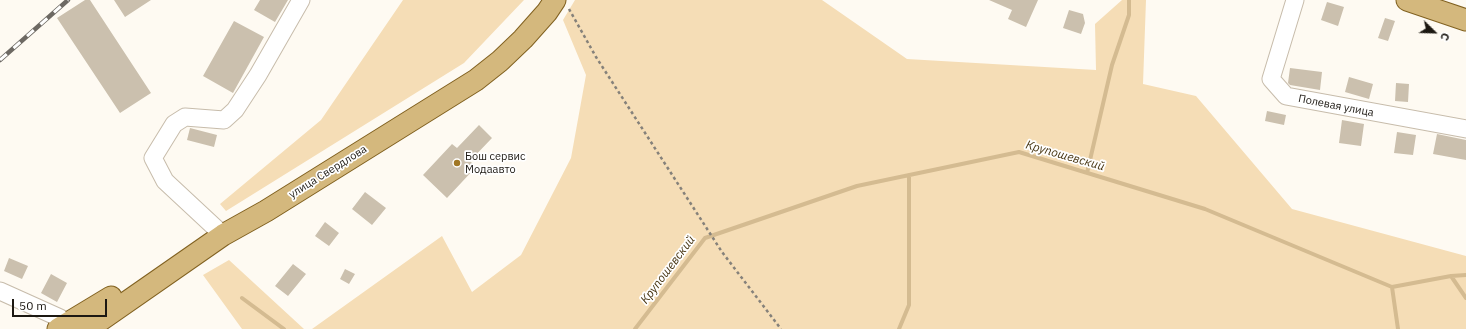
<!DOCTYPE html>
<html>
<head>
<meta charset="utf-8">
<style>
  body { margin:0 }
  #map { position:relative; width:1466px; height:329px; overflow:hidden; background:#fefaf2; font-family:"IBM Plex Sans",sans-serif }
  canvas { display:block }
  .north { position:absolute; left:1414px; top:12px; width:40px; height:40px; -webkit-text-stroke:3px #fff; paint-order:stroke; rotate:113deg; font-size:11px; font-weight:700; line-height:16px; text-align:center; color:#1c1812 }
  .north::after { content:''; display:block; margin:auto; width:14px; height:18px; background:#1c1812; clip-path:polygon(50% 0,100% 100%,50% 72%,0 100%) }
  .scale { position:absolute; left:12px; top:299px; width:95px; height:18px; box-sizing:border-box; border:2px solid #1c1812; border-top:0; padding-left:5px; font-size:12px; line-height:14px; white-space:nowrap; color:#1c1812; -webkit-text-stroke:3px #fff; paint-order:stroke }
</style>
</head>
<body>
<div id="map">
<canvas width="1466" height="329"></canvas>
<div class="north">С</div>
<div class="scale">50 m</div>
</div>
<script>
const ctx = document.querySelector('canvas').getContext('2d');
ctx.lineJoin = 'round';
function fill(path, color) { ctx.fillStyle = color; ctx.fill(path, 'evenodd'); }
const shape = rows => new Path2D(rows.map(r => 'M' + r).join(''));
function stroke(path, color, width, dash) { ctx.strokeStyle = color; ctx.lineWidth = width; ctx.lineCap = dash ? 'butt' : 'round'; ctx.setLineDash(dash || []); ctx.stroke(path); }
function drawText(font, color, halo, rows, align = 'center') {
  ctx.font = font + ' "IBM Plex Sans",sans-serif'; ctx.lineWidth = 3.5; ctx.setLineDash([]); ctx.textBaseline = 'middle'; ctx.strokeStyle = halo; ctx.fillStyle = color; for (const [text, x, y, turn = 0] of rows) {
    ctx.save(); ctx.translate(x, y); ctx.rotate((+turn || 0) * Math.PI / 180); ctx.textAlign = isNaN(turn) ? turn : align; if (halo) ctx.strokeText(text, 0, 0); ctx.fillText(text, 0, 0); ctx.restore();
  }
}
fill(shape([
  [403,0,524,0,464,63,226,211,220,204,321,120],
  [575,0,822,0,907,59,1096,70,1095,24,1122,0,1146,0,1143,84,1196,96,1292,209,1466,256,1466,329,312,329,442,236,472,292,521,255,571,158,586,75,563,20],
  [229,260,304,329,242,329,203,275]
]), '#f5ddb6');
stroke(shape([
  [1087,173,1112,65,1129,15,1129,0],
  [1451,276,1466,275],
  [1392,287,1398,329],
  [242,298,284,329],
  [635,329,705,238,857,186,1019,152,1205,209,1392,287,1451,276,1466,298],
  [899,329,909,305,909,175]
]), '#d4bb91', 4);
fill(shape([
  [85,0,90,0,151,93,120,113,57,18],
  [114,0,151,0,125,17],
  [260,0,288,0,275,22,254,10],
  [989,0,1038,0,1026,27,1008,19,1012,10],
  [1327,2,1344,7,1338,26,1321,20],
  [1069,10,1083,14,1085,23,1081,34,1063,28],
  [1385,18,1395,21,1388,41,1378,38],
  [234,21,264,37,233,93,203,76],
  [1290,68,1322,72,1320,90,1290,85,1288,83],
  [1349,77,1373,84,1369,99,1345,92],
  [1396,83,1409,84,1408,102,1395,101],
  [1267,111,1286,115,1284,125,1265,121],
  [1342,120,1364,124,1361,146,1339,143],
  [479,125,492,138,470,161,476,167,447,198,423,175,452,144,457,148],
  [190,128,217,135,214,147,187,140],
  [1397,132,1416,135,1413,155,1394,153],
  [1437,134,1466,140,1466,160,1433,154],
  [365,192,386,208,372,225,352,209],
  [325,222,339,233,329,246,315,236],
  [9,258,28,266,22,279,4,271],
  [293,264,306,274,288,296,275,286],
  [345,269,355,274,349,284,340,279],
  [51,274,67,283,57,302,41,293]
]), '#cbc0ae');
const minor = shape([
  [1295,0,1271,79,1286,96,1466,129],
  [223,235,165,181,153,158,174,124,185,117,224,120,235,110,258,75,301,0],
  [0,291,60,318,65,325]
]);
const major = shape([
  [1407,0,1466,20],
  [58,329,111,297],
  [88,329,223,235,266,211,476,80,500,61,523,39,547,12,555,0]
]);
stroke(minor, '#c7bcab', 19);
stroke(major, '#816120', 23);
stroke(shape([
  [569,9,596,57,722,252,781,329]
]), '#85817a', 2.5, [3, 3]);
stroke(minor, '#fff', 17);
stroke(major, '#d4b87d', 21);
const rail = shape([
  [0,60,68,0]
]);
stroke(rail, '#6d6963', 4.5);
stroke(rail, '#fff', 3, [9]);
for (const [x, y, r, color] of [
  [457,163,4,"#a07725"]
]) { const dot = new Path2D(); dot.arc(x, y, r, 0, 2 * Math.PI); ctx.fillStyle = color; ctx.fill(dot); stroke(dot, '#fff', 1.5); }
drawText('11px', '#1c1812', '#fff', [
  ["Полевая улица",1336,106,11],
  ["улица Свердлова",328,172,-32]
]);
drawText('11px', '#1c1812', '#fff', [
  ["Бош сервис",465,157],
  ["Модаавто",465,170]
], 'left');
drawText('italic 12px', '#473512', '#fff', [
  ["Крупошевский",1065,156,16],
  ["Крупошевский",668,270,-53]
]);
</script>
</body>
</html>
